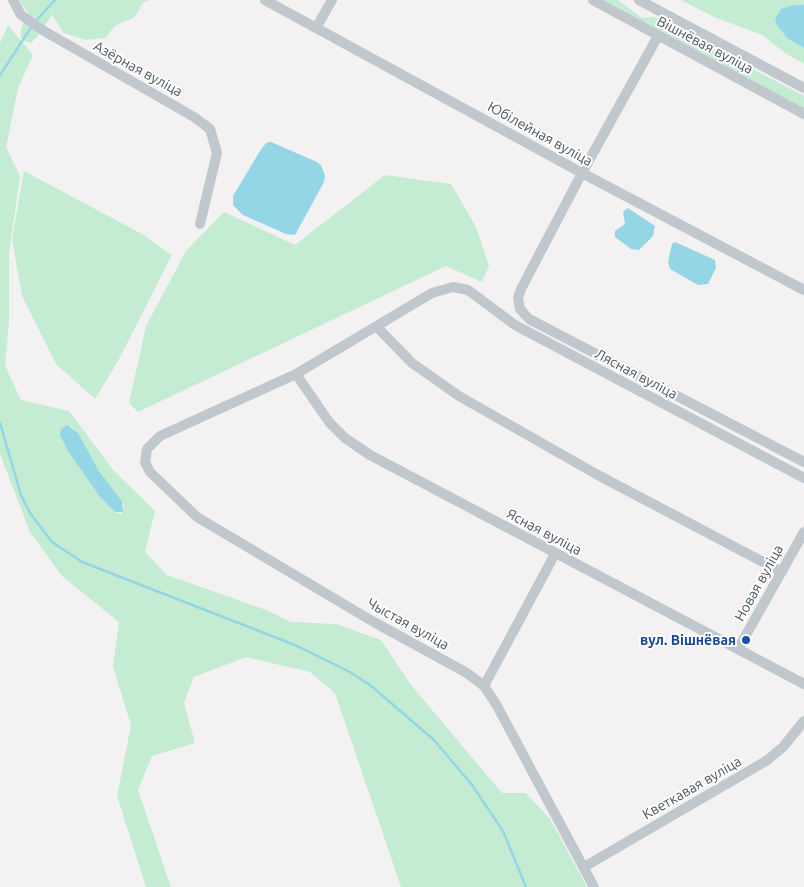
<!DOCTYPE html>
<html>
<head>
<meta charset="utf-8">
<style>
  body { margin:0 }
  canvas { display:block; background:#f3f1f1 }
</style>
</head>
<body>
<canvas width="804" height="887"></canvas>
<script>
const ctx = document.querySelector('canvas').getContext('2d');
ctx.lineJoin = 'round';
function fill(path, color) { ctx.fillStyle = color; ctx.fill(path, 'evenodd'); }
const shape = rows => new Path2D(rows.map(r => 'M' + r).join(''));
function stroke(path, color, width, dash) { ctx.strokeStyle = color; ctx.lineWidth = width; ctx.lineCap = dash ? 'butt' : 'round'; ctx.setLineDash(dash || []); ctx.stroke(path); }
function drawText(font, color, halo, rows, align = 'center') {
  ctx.font = font + ' Ubuntu,sans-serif'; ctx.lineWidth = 4; ctx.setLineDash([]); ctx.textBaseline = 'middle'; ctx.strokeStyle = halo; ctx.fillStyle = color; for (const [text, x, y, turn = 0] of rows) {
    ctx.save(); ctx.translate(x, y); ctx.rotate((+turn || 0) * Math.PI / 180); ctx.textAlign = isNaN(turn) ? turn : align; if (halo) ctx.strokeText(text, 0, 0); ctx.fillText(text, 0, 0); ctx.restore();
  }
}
fill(shape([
  [21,0,149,0,143,3,134,18,116,25,105,38,86,40,64,33,52,15,37,37,31,43,24,41,21,37,21,28,28,13,20,2],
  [604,0,618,0,642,18,654,17,804,96,804,109],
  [681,0,804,0,804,5,795,5,775,19,776,24,787,38,804,48,804,64,785,53,762,35,714,17],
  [8,25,33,55,18,88,6,147,20,176,9,254,9,322,5,366,21,400,69,411,114,471,155,511,145,552,167,575,266,610,291,622,336,624,381,640,411,685,502,793,526,793,550,819,587,887,401,887,335,693,310,672,246,657,194,677,184,703,195,743,152,756,138,790,171,887,146,887,117,796,131,725,113,667,119,622,62,576,30,532,0,454,0,43],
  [71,427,78,433,99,471,122,501,124,506,121,514,115,512,100,497,62,441,60,436],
  [24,171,142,234,172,255,118,361,95,399,56,364,22,296,12,239],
  [385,175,451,184,476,227,489,265,482,282,446,266,138,412,129,403,146,326,186,251,224,212,295,245]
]), '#c3ecd2');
fill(shape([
  [795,5,804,5,804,48,787,38,776,24,775,19,781,9],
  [271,142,317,162,321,165,325,176,324,182,295,235,286,234,243,215,233,205,233,196,260,151,266,143],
  [628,208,655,226,653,236,639,250,631,249,615,237,615,231,625,224,623,212],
  [675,242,715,260,716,268,708,284,698,285,670,269,668,262,672,244],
  [67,425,78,433,99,471,122,501,123,512,115,512,100,497,68,451,60,436,61,429]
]), '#94d6e5');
stroke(shape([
  [35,22,55,0],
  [0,75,32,26],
  [0,423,21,495,30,513,52,542,82,562,295,645,348,671,370,685,434,740,472,785,503,831,526,887]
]), '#94d6e5', 2.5);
stroke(shape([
  [13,0,21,15,44,31,194,117,210,129,217,153,200,224],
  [265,0,582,173,804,290],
  [593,0,804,114],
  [639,0,804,88],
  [316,28,332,0],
  [658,36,582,173,521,289,518,298,520,309,529,319,804,462],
  [377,327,412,363,459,396,596,474,782,572],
  [296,374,329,422,345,438,370,455,804,684],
  [738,649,804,532],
  [484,686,555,554],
  [584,867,766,761,783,747,804,721],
  [594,887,496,704,484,686,467,673,372,621,197,517,150,472,145,462,147,449,160,436,296,374,432,293,453,287,468,290,515,325,804,478]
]), '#c0c8ce', 10);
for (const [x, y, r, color] of [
  [746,640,5,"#1a4fb4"]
]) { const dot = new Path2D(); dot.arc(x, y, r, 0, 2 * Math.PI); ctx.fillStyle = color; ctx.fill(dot); stroke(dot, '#fff', 2); }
drawText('14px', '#4a545c', '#fff', [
  ["Вішнёвая вуліца",705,45,28],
  ["Азёрная вуліца",138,69,29],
  ["Юбілейная вуліца",540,134,29],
  ["Лясная вуліца",636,374,28],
  ["Ясная вуліца",544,532,28],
  ["Новая вуліца",759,583,-61],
  ["Чыстая вуліца",408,624,29],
  ["Кветкавая вуліца",692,788,-30]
]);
drawText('bold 14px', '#164399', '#fff', [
  ["вул. Вішнёвая",736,640]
], 'right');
</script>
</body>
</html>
